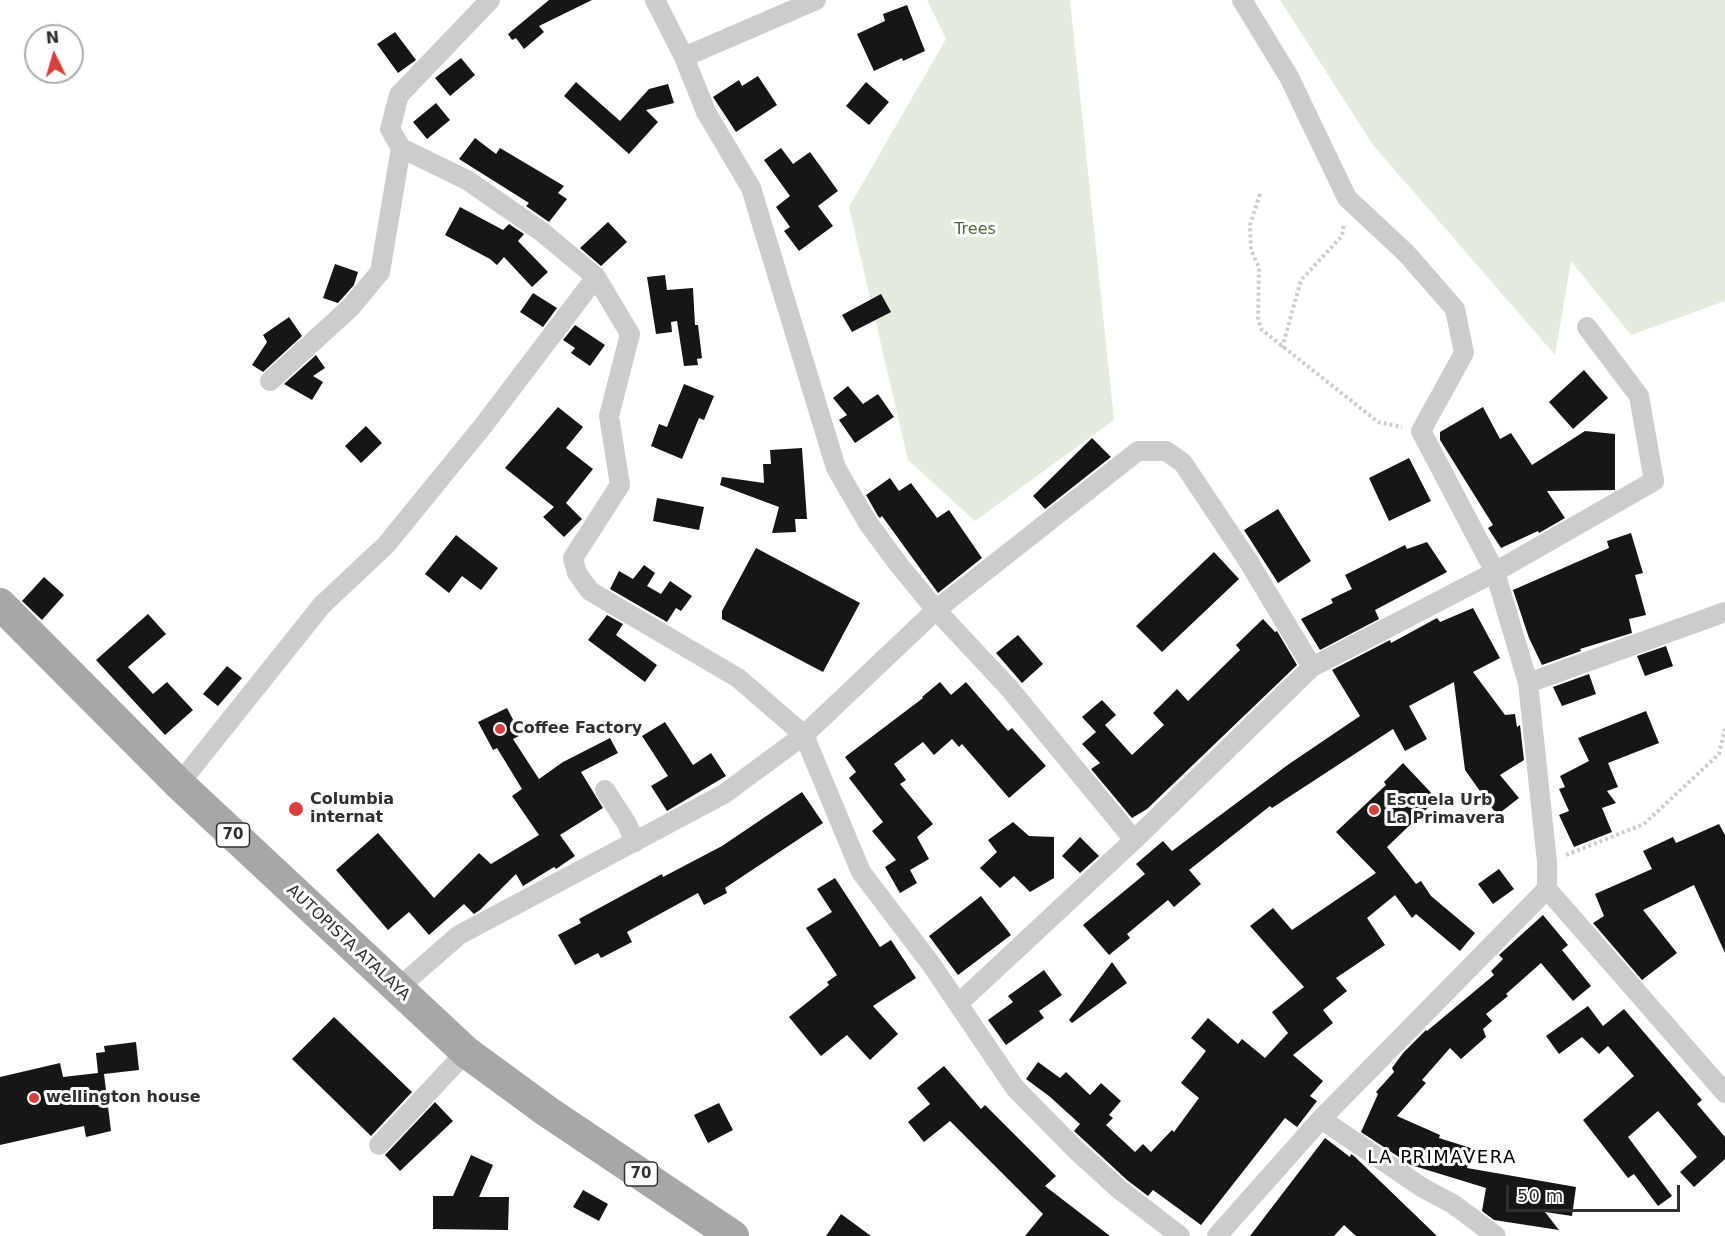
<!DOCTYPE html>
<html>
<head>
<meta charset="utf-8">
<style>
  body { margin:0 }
  #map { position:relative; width:1725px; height:1236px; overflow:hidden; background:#fff; font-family:"DejaVu Sans",sans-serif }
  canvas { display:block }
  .north { position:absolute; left:24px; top:24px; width:60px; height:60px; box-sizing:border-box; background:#fff; border:2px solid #acacac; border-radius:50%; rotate:355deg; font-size:16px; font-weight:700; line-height:24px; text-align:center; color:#2f2f2f }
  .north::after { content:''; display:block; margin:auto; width:21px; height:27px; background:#d7403f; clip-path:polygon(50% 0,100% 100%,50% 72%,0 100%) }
  .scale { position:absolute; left:1506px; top:1185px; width:174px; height:27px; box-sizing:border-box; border:3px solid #2f2f2f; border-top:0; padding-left:8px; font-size:18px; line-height:21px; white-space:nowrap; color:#2f2f2f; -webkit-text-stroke:4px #fff; paint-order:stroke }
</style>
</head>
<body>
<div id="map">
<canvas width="1725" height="1236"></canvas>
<div class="north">N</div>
<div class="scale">50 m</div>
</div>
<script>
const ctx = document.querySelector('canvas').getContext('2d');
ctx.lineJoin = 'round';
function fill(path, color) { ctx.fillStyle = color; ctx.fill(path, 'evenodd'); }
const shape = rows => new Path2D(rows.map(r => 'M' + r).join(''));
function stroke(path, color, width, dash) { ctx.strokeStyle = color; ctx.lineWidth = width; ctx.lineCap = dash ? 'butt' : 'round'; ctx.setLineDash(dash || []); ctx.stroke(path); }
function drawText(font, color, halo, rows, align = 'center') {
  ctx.font = font + ' "DejaVu Sans",sans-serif'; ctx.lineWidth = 6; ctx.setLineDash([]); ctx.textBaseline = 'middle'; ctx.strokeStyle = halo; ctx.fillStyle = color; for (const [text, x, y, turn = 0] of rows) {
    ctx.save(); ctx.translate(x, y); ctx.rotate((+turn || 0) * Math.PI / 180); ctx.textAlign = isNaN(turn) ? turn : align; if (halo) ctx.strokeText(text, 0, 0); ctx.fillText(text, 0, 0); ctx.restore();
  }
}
fill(shape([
  [927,0,1070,0,1114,420,975,521,908,460,849,207,946,39],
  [1280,0,1725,0,1725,301,1631,335,1571,261,1555,355,1373,145]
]), '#e4ebde');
fill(shape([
  [549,0,592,0,539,26,544,32,524,49,516,38,512,40,508,34],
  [907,5,925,51,903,61,902,58,874,71,857,34,885,21,883,14],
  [395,32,416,60,398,73,377,44],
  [461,58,475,75,450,96,435,78],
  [758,76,777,105,736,132,713,97,739,80,742,86],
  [576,82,620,121,649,89,668,84,674,103,646,110,658,122,629,154,564,96],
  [866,82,889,102,869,125,846,106],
  [436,103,450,120,427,139,413,122],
  [475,138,496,154,500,148,564,186,558,193,567,199,549,222,526,206,529,203,459,159],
  [781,148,793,164,810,152,838,191,818,206,833,226,799,251,784,231,790,227,776,207,790,196,764,160],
  [460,207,503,230,509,224,524,234,518,241,548,272,532,287,504,257,497,265,490,259,445,235],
  [608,222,627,242,601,266,580,248],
  [335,264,358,272,354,285,338,303,323,298],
  [665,275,667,290,693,288,695,325,698,325,702,358,697,359,698,365,684,366,677,321,671,322,672,332,656,334,647,277],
  [533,293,557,308,543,327,520,312],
  [881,294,891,312,852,332,842,315],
  [289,317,302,336,263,372,252,365,267,342,263,335],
  [575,325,605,345,590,366,571,353,575,348,563,340],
  [316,355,325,368,313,376,323,382,312,400,284,384],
  [1584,370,1608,398,1573,429,1549,402],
  [684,384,714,396,704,420,699,418,682,459,651,446,659,424,667,427],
  [848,386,863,404,878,394,894,417,855,443,839,420,847,415,833,398],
  [558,407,583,427,566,448,593,469,566,503,582,519,564,537,543,517,554,507,505,468],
  [1483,407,1500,439,1511,433,1532,465,1585,431,1615,434,1615,490,1547,491,1565,518,1539,533,1538,531,1501,548,1488,528,1493,525,1440,440,1440,432],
  [366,426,382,443,361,463,345,446],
  [1092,438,1111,457,1045,509,1033,496],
  [802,448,807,519,795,519,796,532,772,533,779,507,720,485,722,477,764,483,763,464,771,464,770,450],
  [1409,458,1431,501,1389,521,1369,478],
  [890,478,899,491,911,483,937,518,949,510,982,558,938,593,882,516,880,518,878,516,866,495],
  [657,498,704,507,699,530,653,521],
  [1278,509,1311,561,1278,583,1244,530],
  [1631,533,1643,573,1635,575,1646,615,1629,619,1632,633,1580,649,1581,651,1542,665,1529,638,1513,590,1609,548,1607,541],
  [456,535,498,568,481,590,462,576,449,593,425,574],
  [1427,542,1447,572,1375,610,1379,619,1320,650,1301,619,1333,603,1331,599,1352,589,1345,575,1405,545,1407,549],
  [756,548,860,603,823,672,722,619,722,611],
  [1214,552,1239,579,1162,652,1136,626],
  [644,565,655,573,647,586,661,594,670,581,692,596,681,611,676,608,667,622,610,589,619,571,633,579],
  [44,577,64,595,42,620,22,601],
  [1473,608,1500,658,1473,672,1505,715,1515,714,1517,727,1520,725,1524,760,1500,775,1519,798,1497,815,1465,770,1454,682,1409,706,1427,739,1405,751,1393,729,1272,808,1270,806,1189,870,1201,884,1174,907,1168,900,1127,934,1130,938,1109,955,1083,925,1145,874,1136,864,1163,841,1172,851,1289,764,1360,716,1332,670,1390,640,1391,643,1437,618,1440,622],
  [148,614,166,634,128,667,153,694,167,682,193,710,165,735,96,660],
  [607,615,623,624,616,635,657,665,645,682,588,640],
  [1263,619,1275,632,1277,631,1297,665,1147,809,1132,818,1091,769,1100,763,1082,744,1096,732,1082,717,1102,700,1116,715,1105,725,1132,755,1164,725,1153,713,1177,689,1188,701,1240,650,1236,645],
  [1018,635,1043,664,1022,683,996,653],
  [1666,646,1673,666,1645,676,1637,656],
  [227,666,242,678,218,706,203,694],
  [1589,674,1596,694,1562,706,1553,687],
  [940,682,951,695,966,682,1008,731,1012,728,1046,766,1009,798,962,744,959,747,952,739,934,755,923,742,894,764,906,780,900,784,933,824,917,837,929,859,910,870,917,883,900,893,885,867,896,860,872,831,883,822,849,778,856,772,845,757,923,698,922,697],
  [507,708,521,735,513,739,539,779,563,762,610,738,618,753,581,772,603,808,560,835,575,856,556,869,554,867,523,886,516,874,480,910,474,914,464,904,429,935,409,912,388,930,336,870,378,833,434,898,479,853,491,864,539,835,512,796,522,789,497,748,493,750,478,722],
  [1646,711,1659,743,1608,763,1618,787,1607,791,1616,803,1602,808,1612,832,1574,847,1559,815,1569,811,1559,789,1565,787,1560,776,1589,761,1578,738],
  [665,722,693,765,711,753,726,776,667,811,651,786,668,776,642,736],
  [1403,763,1437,799,1387,847,1416,884,1421,881,1431,896,1475,933,1460,951,1416,914,1412,918,1395,895,1367,918,1385,945,1336,978,1347,991,1323,1010,1333,1023,1293,1055,1323,1081,1310,1096,1317,1101,1297,1127,1285,1118,1201,1225,1153,1190,1148,1196,1127,1180,1074,1131,1080,1124,1049,1096,1026,1079,1038,1062,1060,1078,1066,1072,1090,1095,1101,1083,1121,1101,1109,1115,1113,1118,1106,1125,1135,1152,1143,1144,1151,1152,1172,1130,1174,1132,1199,1098,1181,1083,1206,1051,1191,1038,1208,1018,1238,1044,1242,1039,1265,1058,1288,1033,1272,1012,1304,987,1250,926,1273,908,1292,930,1376,873,1336,832,1386,785,1384,782],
  [802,792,823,823,725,888,727,893,704,905,698,893,627,932,632,942,601,958,598,953,575,965,558,935,581,923,579,919,662,874,663,877,722,846],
  [1013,822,1029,836,1054,837,1054,878,1030,892,1014,876,1000,888,980,868,997,852,988,840],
  [1719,824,1725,835,1725,953,1694,885,1643,910,1677,953,1642,980,1593,923,1604,916,1595,894,1652,869,1643,851,1673,837,1676,843],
  [1080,837,1099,856,1080,873,1062,856],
  [1499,869,1514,889,1493,904,1478,884],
  [835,878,880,947,891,940,916,978,873,1006,898,1034,870,1060,847,1035,821,1056,789,1017,829,985,827,982,837,975,806,928,832,912,817,889],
  [981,896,1011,935,958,975,929,936],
  [1543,915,1568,945,1562,950,1591,986,1573,1001,1541,963,1506,994,1508,996,1486,1014,1492,1021,1483,1029,1486,1037,1461,1059,1450,1048,1422,1080,1426,1083,1397,1116,1440,1135,1439,1138,1474,1149,1467,1168,1576,1187,1572,1216,1545,1212,1559,1230,1494,1220,1482,1211,1486,1188,1411,1165,1361,1132,1378,1094,1376,1092,1394,1072,1392,1068,1403,1053,1426,1030,1427,1031,1494,975,1491,971,1503,959,1499,955],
  [1112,962,1127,983,1072,1023,1069,1020],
  [1044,970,1062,995,1039,1011,1044,1018,1006,1045,988,1020,1013,1002,1008,996],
  [1588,1006,1603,1026,1624,1009,1702,1100,1697,1104,1725,1137,1725,1159,1694,1187,1680,1172,1697,1157,1658,1111,1628,1137,1672,1196,1658,1206,1634,1174,1628,1178,1583,1120,1634,1076,1608,1046,1599,1054,1582,1037,1559,1054,1546,1036],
  [334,1017,412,1092,371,1136,292,1059],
  [136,1042,139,1070,104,1074,111,1131,86,1137,84,1126,0,1145,0,1077,60,1063,63,1077,98,1073,96,1053,105,1052,104,1046],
  [944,1066,981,1109,985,1105,1056,1176,1045,1186,1110,1236,1025,1236,1043,1214,950,1121,924,1142,908,1122,930,1104,917,1088],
  [435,1102,453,1121,400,1171,385,1155],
  [719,1103,733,1130,708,1143,694,1115],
  [1325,1138,1350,1157,1351,1154,1354,1156,1437,1236,1356,1236,1344,1225,1334,1236,1250,1236],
  [471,1155,493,1165,479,1197,509,1197,508,1230,433,1229,433,1196,453,1196],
  [583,1190,608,1204,599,1221,573,1207],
  [841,1214,871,1236,826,1236]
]), '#161616');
stroke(shape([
  [1260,194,1250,225,1251,250,1259,267,1258,320,1262,330,1378,422,1402,427],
  [1282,348,1301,280,1342,236,1344,223],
  [1566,855,1644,824,1719,754,1725,729]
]), '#ccc', 4, [3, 3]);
stroke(shape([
  [655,0,684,57,706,112,751,188,836,468,868,523,899,565,936,610,1009,688,1134,840],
  [1242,0,1289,77,1347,198,1406,253,1455,309,1464,353,1421,431,1495,572,1528,683,1547,862,1547,889,1725,1093],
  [684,57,816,0],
  [401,148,467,180,542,232,596,277,630,334,609,416,620,485,573,558,577,573,590,591,738,678,804,735,861,872,931,964,1015,1088,1076,1150,1119,1189,1180,1236],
  [270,381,351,307,380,272,401,148,390,129,399,95,490,0],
  [1528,683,1725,612],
  [179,784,322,605,386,545,483,426,596,277],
  [605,790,627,824,635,842],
  [397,989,459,935,724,794,804,735,936,610,1138,451,1166,451,1183,463,1247,559,1312,667],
  [959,1003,1134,840,1312,667,1495,572,1654,481,1639,396,1587,327],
  [1321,1119,1423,1188,1453,1204,1496,1236],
  [379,1145,466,1052],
  [1217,1236,1321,1119,1547,889]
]), '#ccc', 20);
stroke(shape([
  [0,604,179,784,466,1052,548,1112,733,1236]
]), '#a7a7a7', 32);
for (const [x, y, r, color] of [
  [500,729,6,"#d7403f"],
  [296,809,8,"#d7403f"],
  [1374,810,6,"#d7403f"],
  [34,1098,6,"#d7403f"]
]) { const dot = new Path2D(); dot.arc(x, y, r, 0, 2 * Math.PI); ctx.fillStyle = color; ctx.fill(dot); stroke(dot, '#fff', 2); }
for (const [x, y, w] of [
  [233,835,33],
  [641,1174,33]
]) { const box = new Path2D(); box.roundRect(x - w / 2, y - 12, w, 24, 4.5); ctx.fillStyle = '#fff'; ctx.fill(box); stroke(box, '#2f2f2f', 1.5); }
drawText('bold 15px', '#2f2f2f', null, [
  ["70",233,835],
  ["70",641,1174]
]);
drawText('16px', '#4f673f', '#fff', [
  ["Trees",975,230]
]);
drawText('bold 16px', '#2f2f2f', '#fff', [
  ["Coffee Factory",512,729],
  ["Columbia",310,800],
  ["internat",310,818],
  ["Escuela Urb",1386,801],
  ["La Primavera",1386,819],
  ["wellington house",46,1098]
], 'left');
drawText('16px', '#2f2f2f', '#fff', [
  ["AUTOPISTA ATALAYA",348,943,43]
]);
ctx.letterSpacing = '1.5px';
drawText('18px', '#000', '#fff', [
  ["LA PRIMAVERA",1442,1158]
]);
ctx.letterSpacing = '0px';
</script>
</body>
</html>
